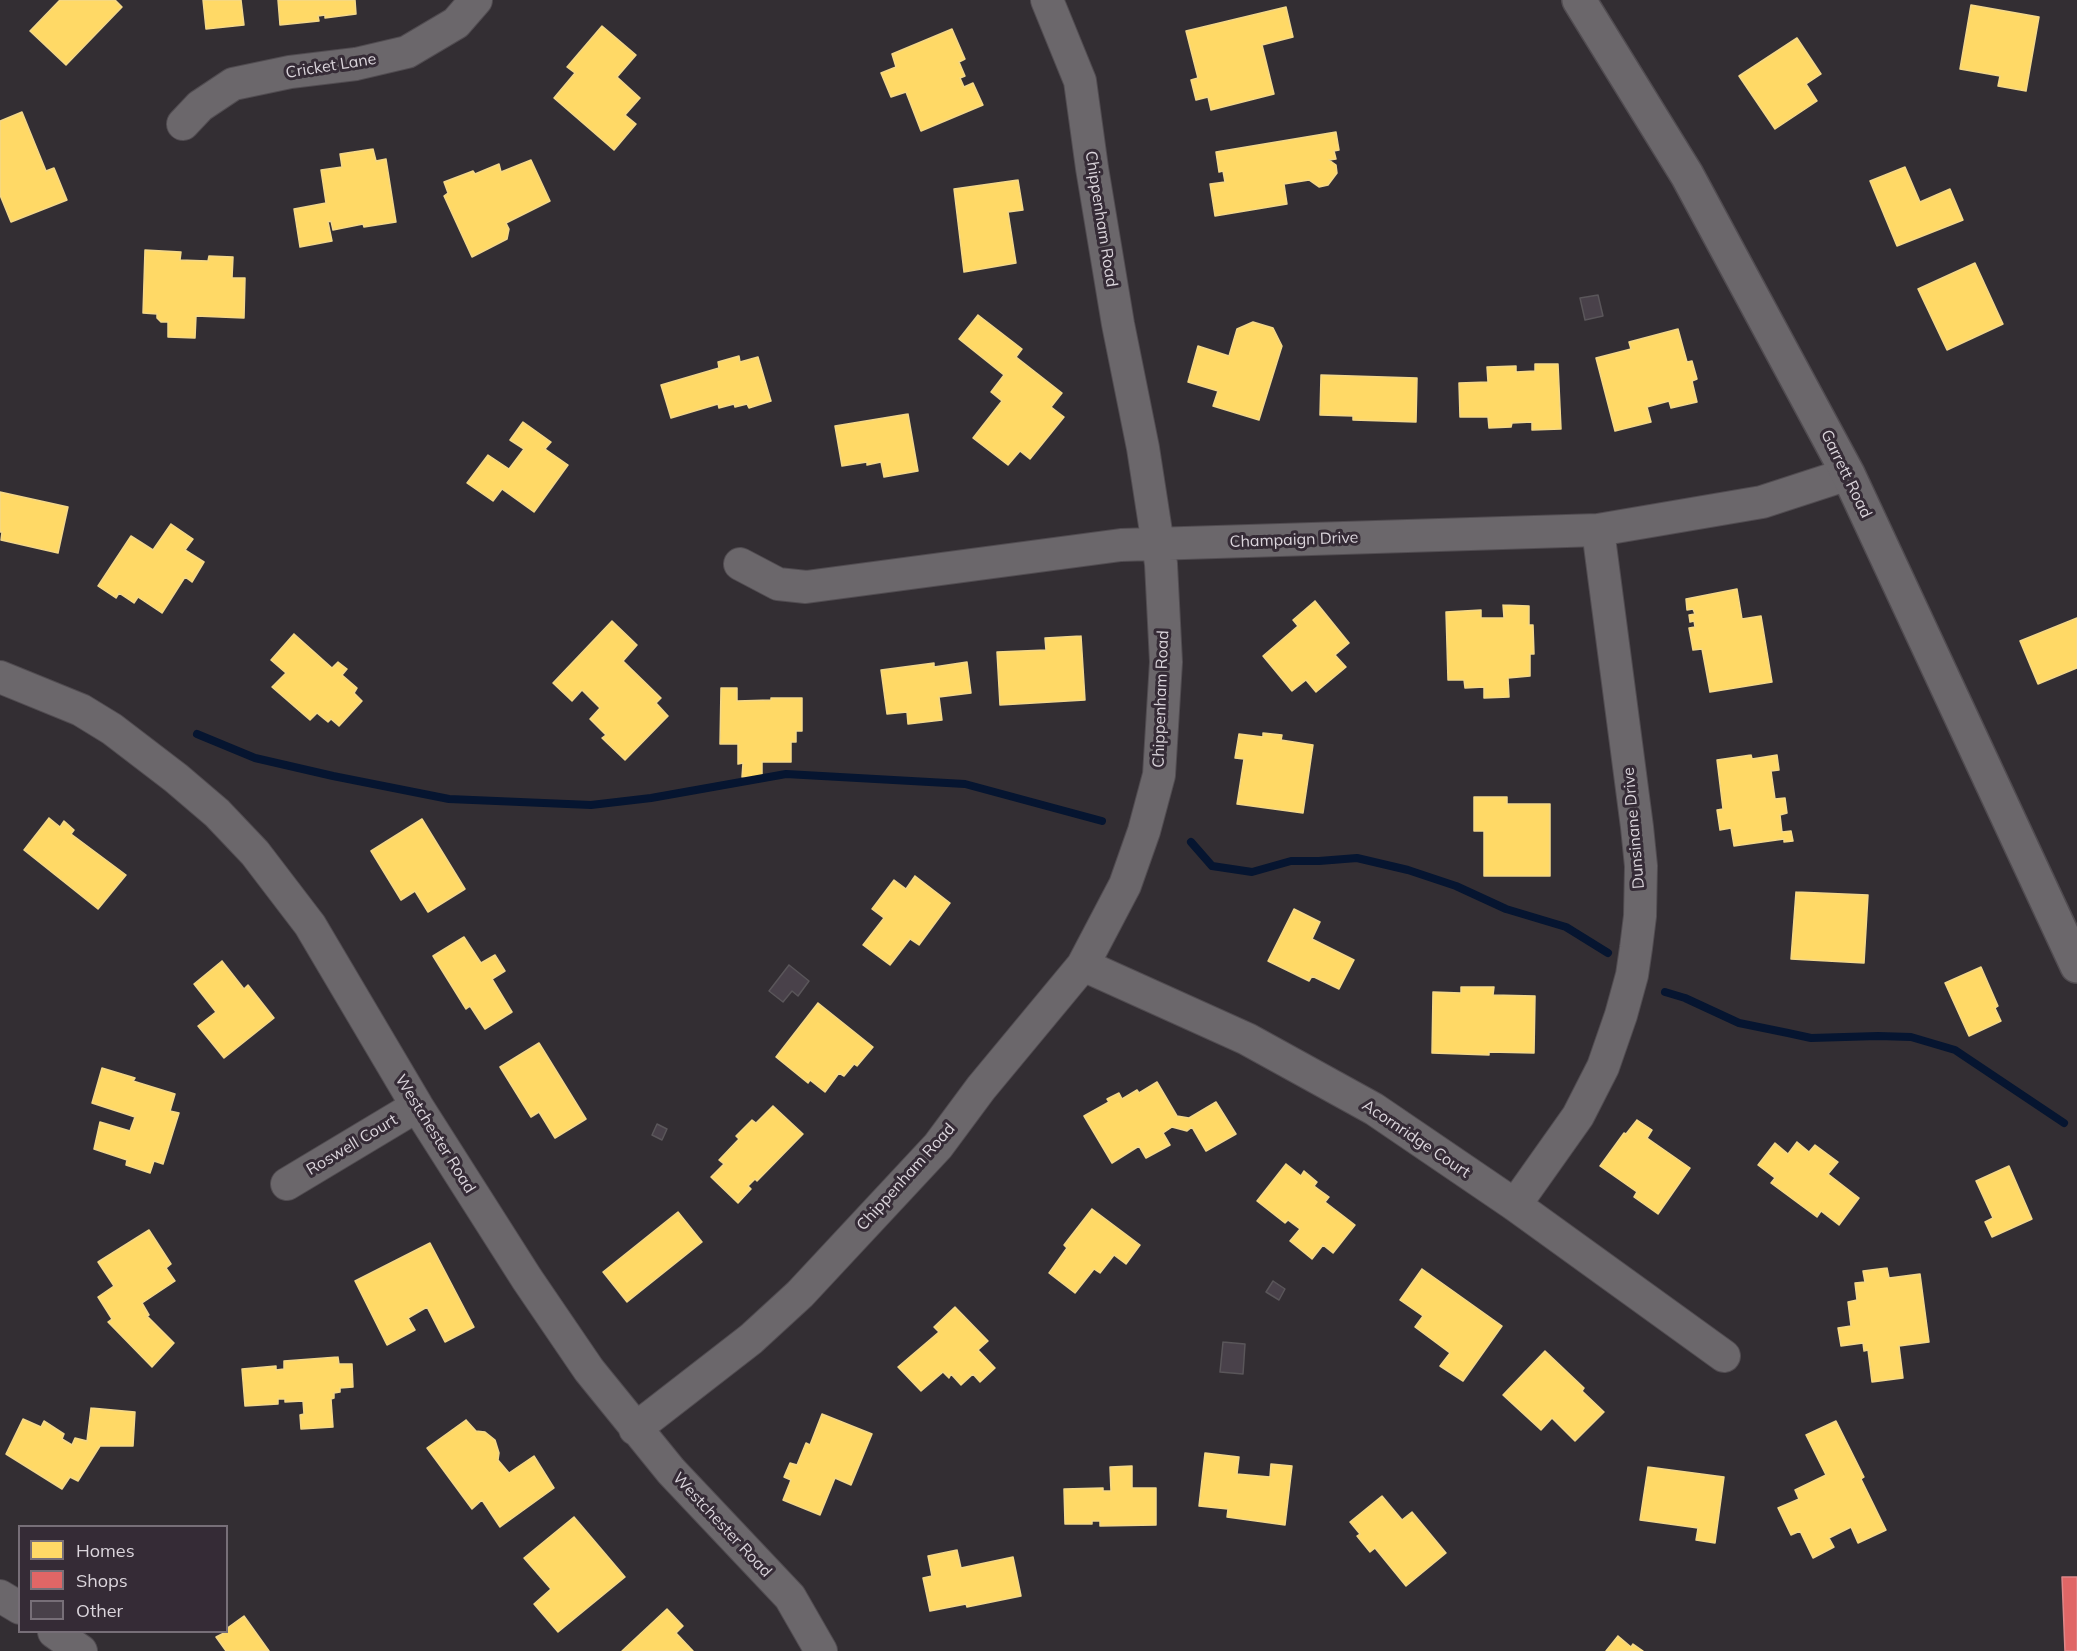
<!DOCTYPE html>
<html>
<head>
<meta charset="utf-8">
<style>
  body { margin:0 }
  #map { position:relative; width:2077px; height:1651px; overflow:hidden; background:#332e33; font-family:Mulish,sans-serif }
  canvas { display:block }
  .legend { position:absolute; left:18px; top:1525px; width:210px; height:108px; box-sizing:border-box; background:#352b36; border:2px solid #776f78; margin:0; padding:8px 10px; list-style:none; font-size:18px; color:#dbd5dc }
  .legend li { display:flex; align-items:center; gap:12px; height:30px }
  .legend b { width:30px; border:2px solid #776f78 }
</style>
</head>
<body>
<div id="map">
<canvas width="2077" height="1651"></canvas>
<ul class="legend">
<li><b style="height:16px;background:#ffd966"></b>Homes</li>
<li><b style="height:16px;background:#e06666"></b>Shops</li>
<li><b style="height:16px;background:#49414a"></b>Other</li>
</ul>
</div>
<script>
const ctx = document.querySelector('canvas').getContext('2d');
ctx.lineJoin = 'round';
function fill(path, color) { ctx.fillStyle = color; ctx.fill(path, 'evenodd'); }
const shape = rows => new Path2D(rows.map(r => 'M' + r).join(''));
function stroke(path, color, width, dash) { ctx.strokeStyle = color; ctx.lineWidth = width; ctx.lineCap = dash ? 'butt' : 'round'; ctx.setLineDash(dash || []); ctx.stroke(path); }
function drawText(font, color, halo, rows, align = 'center') {
  ctx.font = font + ' Mulish,sans-serif'; ctx.lineWidth = 6; ctx.setLineDash([]); ctx.textBaseline = 'middle'; ctx.strokeStyle = halo; ctx.fillStyle = color; for (const [text, x, y, turn = 0] of rows) {
    ctx.save(); ctx.translate(x, y); ctx.rotate((+turn || 0) * Math.PI / 180); ctx.textAlign = isNaN(turn) ? turn : align; if (halo) ctx.strokeText(text, 0, 0); ctx.fillText(text, 0, 0); ctx.restore();
  }
}
const homes = shape([
  [60,0,115,0,122,7,66,65,30,31,60,0],
  [203,0,241,0,244,25,206,29,203,0],
  [278,0,355,0,356,14,325,18,325,15,318,16,319,21,280,25,278,0],
  [1971,5,2039,17,2026,91,1998,86,2000,76,1960,69,1971,5],
  [1286,7,1293,37,1262,45,1274,94,1211,110,1208,97,1196,100,1191,80,1198,78,1186,31,1286,7],
  [602,26,636,55,617,77,640,98,625,115,636,124,614,150,554,98,575,73,567,67,602,26],
  [952,29,965,59,959,62,965,76,960,78,964,87,973,83,983,105,921,131,906,92,891,97,881,73,896,67,892,54,952,29],
  [1797,38,1821,74,1806,84,1817,101,1775,129,1739,76,1797,38],
  [22,112,46,171,54,168,67,200,11,222,0,195,0,121,22,112],
  [1336,132,1339,150,1334,151,1336,159,1329,160,1336,165,1337,173,1328,185,1319,187,1309,180,1284,184,1287,204,1215,216,1210,184,1225,182,1223,171,1219,172,1216,152,1336,132],
  [373,149,376,161,386,159,396,222,364,227,363,224,333,230,331,221,328,222,332,241,300,247,294,209,326,203,321,170,342,167,340,154,373,149],
  [531,160,550,201,506,223,509,229,507,239,472,257,444,196,448,193,444,182,473,171,475,174,499,164,501,172,531,160],
  [1905,167,1920,202,1950,189,1963,220,1897,246,1870,181,1905,167],
  [1018,180,1023,210,1008,212,1016,263,964,272,954,189,1018,180],
  [145,250,181,252,180,260,208,261,209,256,233,257,232,278,245,278,244,318,196,316,195,338,168,337,168,322,161,322,157,318,157,314,143,313,145,250],
  [1975,263,2003,324,1947,350,1918,289,1975,263],
  [978,315,1022,349,1016,357,1062,393,1051,407,1064,417,1030,459,1020,451,1008,465,973,438,1002,401,991,392,1004,375,959,339,978,315],
  [1253,322,1273,328,1282,346,1259,420,1213,406,1218,391,1188,382,1198,346,1229,356,1237,329,1253,322],
  [1678,329,1687,362,1692,361,1697,379,1692,381,1697,402,1671,408,1669,401,1647,407,1651,422,1615,431,1596,358,1631,349,1629,342,1678,329],
  [739,356,740,362,758,357,771,401,749,408,747,404,735,407,734,404,719,408,718,404,671,418,661,385,719,368,718,362,739,356],
  [1535,364,1558,364,1561,429,1532,430,1532,422,1512,423,1511,427,1489,428,1488,417,1460,417,1459,383,1488,382,1487,367,1516,366,1516,372,1535,371,1535,364],
  [1321,375,1417,378,1416,422,1353,420,1353,416,1320,415,1321,375],
  [908,414,918,471,884,477,881,462,867,465,867,462,842,466,835,426,908,414],
  [523,422,551,442,545,449,568,465,534,512,502,489,493,501,467,483,488,455,509,469,524,449,510,440,523,422],
  [0,492,68,507,58,553,1,540,2,532,0,532,0,492],
  [171,524,193,539,185,550,204,562,192,582,185,577,162,613,138,597,134,603,119,593,116,598,98,586,131,536,153,550,171,524],
  [1737,589,1742,619,1761,616,1772,682,1710,692,1702,649,1693,650,1689,628,1695,627,1694,621,1690,622,1689,615,1695,614,1693,609,1687,610,1686,599,1737,589],
  [1315,601,1349,643,1335,655,1346,667,1316,692,1306,680,1292,691,1263,656,1298,626,1293,620,1315,601],
  [1503,605,1529,606,1529,625,1533,625,1534,654,1530,654,1530,676,1508,678,1509,697,1484,698,1484,687,1465,688,1464,680,1448,680,1446,612,1481,610,1481,618,1504,618,1503,605],
  [2077,618,2077,668,2038,684,2020,641,2077,618],
  [612,621,637,645,623,661,661,698,656,703,668,716,625,760,602,738,606,735,590,719,600,708,582,690,572,701,553,683,612,621],
  [294,634,332,668,338,662,347,669,342,675,357,688,354,693,362,701,339,726,331,719,328,722,317,713,310,720,272,687,286,673,271,660,294,634],
  [1081,636,1085,700,1000,705,997,652,1046,650,1045,638,1081,636],
  [967,662,971,693,939,697,942,720,908,724,907,712,887,714,881,670,934,663,934,667,967,662],
  [721,688,737,688,737,701,771,700,771,698,802,698,802,731,796,731,796,742,791,742,791,762,762,762,762,778,742,777,743,763,738,764,738,744,720,744,721,688],
  [1263,733,1282,735,1281,740,1313,745,1303,813,1237,804,1244,759,1235,758,1239,734,1263,737,1263,733],
  [1751,755,1752,759,1777,755,1779,770,1771,771,1775,799,1785,798,1787,813,1780,815,1782,832,1791,831,1793,841,1784,842,1784,839,1734,846,1731,828,1720,830,1717,810,1723,809,1717,760,1751,755],
  [1474,797,1507,797,1507,804,1550,804,1550,876,1484,876,1484,831,1474,831,1474,797],
  [49,818,60,827,64,821,74,830,71,834,126,875,98,909,24,850,49,818],
  [422,819,465,889,428,912,415,891,401,900,371,851,422,819],
  [915,876,950,903,919,945,910,939,890,965,863,945,884,918,872,909,894,880,906,889,915,876],
  [1796,892,1868,895,1864,963,1791,959,1796,892],
  [1294,909,1320,922,1312,939,1354,960,1339,989,1312,976,1309,981,1268,961,1294,909],
  [464,937,481,963,495,955,505,971,492,979,512,1012,485,1029,470,1006,466,1009,433,956,464,937],
  [222,961,244,989,248,985,274,1018,224,1058,198,1026,216,1012,194,984,222,961],
  [1981,967,1998,1006,1995,1008,2001,1021,1969,1036,1945,983,1981,967],
  [1461,987,1494,987,1493,995,1535,996,1534,1053,1489,1052,1489,1055,1432,1053,1433,992,1461,993,1461,987],
  [818,1003,873,1047,857,1066,854,1064,844,1076,839,1073,825,1092,810,1080,808,1083,776,1057,818,1003],
  [539,1043,586,1119,555,1138,539,1112,531,1117,500,1067,539,1043],
  [102,1068,135,1078,133,1081,175,1094,170,1111,179,1113,163,1164,154,1161,150,1173,126,1165,127,1160,94,1149,100,1122,130,1131,135,1117,92,1103,102,1068],
  [1157,1082,1177,1116,1189,1118,1216,1102,1236,1134,1206,1151,1192,1127,1187,1131,1172,1127,1163,1133,1170,1145,1146,1158,1139,1146,1112,1163,1084,1116,1109,1102,1107,1099,1119,1093,1122,1099,1137,1090,1139,1093,1157,1082],
  [773,1106,803,1134,757,1181,755,1179,748,1186,751,1189,738,1203,711,1177,724,1164,719,1160,739,1139,736,1136,752,1120,756,1123,773,1106],
  [1637,1120,1652,1130,1647,1138,1690,1168,1658,1214,1634,1197,1637,1192,1600,1166,1624,1133,1626,1134,1637,1120],
  [1797,1142,1809,1152,1815,1145,1838,1162,1828,1174,1859,1198,1839,1225,1821,1211,1817,1217,1771,1183,1775,1178,1758,1165,1775,1143,1788,1154,1797,1142],
  [1286,1164,1301,1176,1304,1171,1317,1182,1314,1186,1329,1197,1325,1202,1355,1225,1333,1253,1323,1245,1312,1259,1290,1241,1300,1229,1288,1220,1285,1223,1257,1201,1286,1164],
  [2009,1166,2032,1219,1992,1237,1985,1222,1993,1218,1976,1181,2009,1166],
  [1092,1209,1140,1245,1126,1264,1114,1255,1100,1273,1094,1269,1075,1293,1049,1273,1067,1248,1064,1245,1092,1209],
  [678,1212,702,1242,627,1302,603,1272,678,1212],
  [149,1230,171,1264,166,1268,175,1281,142,1303,149,1315,147,1316,174,1343,152,1367,108,1322,112,1319,98,1297,114,1286,98,1262,149,1230],
  [430,1243,474,1327,445,1342,427,1307,408,1318,415,1330,387,1345,355,1281,430,1243],
  [1887,1268,1889,1278,1920,1274,1929,1342,1899,1346,1903,1378,1872,1382,1868,1350,1864,1351,1863,1343,1841,1346,1838,1328,1851,1326,1848,1302,1857,1300,1855,1283,1865,1282,1863,1271,1887,1268],
  [1422,1269,1502,1326,1463,1381,1440,1366,1450,1353,1415,1327,1423,1316,1400,1300,1422,1269],
  [955,1307,988,1341,978,1350,995,1368,980,1382,973,1374,961,1385,951,1374,949,1378,943,1372,921,1391,898,1367,939,1332,934,1327,955,1307],
  [1545,1351,1584,1388,1582,1391,1604,1412,1575,1441,1552,1418,1541,1430,1503,1395,1545,1351],
  [338,1357,339,1364,352,1364,353,1387,340,1388,340,1392,334,1393,334,1398,331,1399,333,1427,301,1429,300,1415,304,1414,303,1401,285,1402,285,1399,278,1399,278,1404,245,1406,242,1369,276,1366,276,1370,284,1369,284,1361,338,1357],
  [91,1408,135,1412,133,1446,100,1446,78,1481,70,1477,62,1489,6,1454,23,1419,41,1427,44,1421,64,1434,62,1439,72,1445,75,1438,87,1441,91,1408],
  [822,1414,872,1434,851,1485,835,1478,820,1515,783,1500,791,1480,784,1477,790,1463,797,1465,806,1443,810,1445,822,1414],
  [466,1420,476,1431,485,1432,495,1440,499,1453,498,1460,509,1473,534,1456,554,1488,500,1527,482,1500,472,1509,427,1448,466,1420],
  [1836,1421,1864,1477,1861,1479,1886,1530,1858,1543,1851,1527,1829,1538,1834,1547,1813,1558,1800,1531,1791,1535,1778,1508,1799,1499,1795,1490,1826,1475,1806,1435,1836,1421],
  [1205,1453,1239,1457,1237,1474,1270,1477,1271,1464,1292,1466,1285,1525,1227,1517,1228,1509,1199,1506,1205,1453],
  [1132,1466,1132,1488,1156,1488,1156,1525,1100,1526,1100,1521,1092,1521,1092,1524,1065,1524,1064,1489,1103,1488,1103,1491,1111,1491,1110,1467,1132,1466],
  [1648,1467,1724,1477,1715,1543,1696,1540,1698,1528,1640,1520,1648,1467],
  [1382,1496,1402,1520,1412,1512,1446,1553,1406,1586,1375,1548,1370,1552,1357,1536,1360,1534,1350,1522,1382,1496],
  [574,1517,625,1577,558,1632,534,1604,551,1589,524,1558,574,1517],
  [957,1550,961,1568,1013,1557,1021,1596,967,1607,966,1604,930,1611,923,1578,932,1576,928,1556,957,1550],
  [667,1609,683,1626,676,1633,693,1651,622,1651,667,1609],
  [244,1616,269,1651,226,1651,216,1637,226,1632,226,1629,244,1616],
  [1618,1636,1631,1647,1633,1644,1643,1651,1606,1651,1618,1636]
]);
fill(homes, '#ffd966');
stroke(homes, '#f4d889', 1.5);
const shops = shape([
  [2062,1577,2077,1577,2077,1651,2065,1651,2062,1577]
]);
fill(shops, '#e06666');
stroke(shops, '#de8789', 1.5);
stroke(shape([
  [197,734,255,758,333,776,449,799,591,805,651,798,786,774,965,784,1102,821],
  [1191,842,1212,866,1252,872,1291,861,1319,861,1357,858,1408,870,1456,886,1506,909,1566,927,1608,953],
  [1665,992,1685,998,1739,1023,1788,1033,1811,1038,1878,1036,1911,1037,1955,1050,2064,1123]
]), '#061530', 8);
const building = shape([
  [1598,295,1603,316,1585,320,1580,298,1598,295],
  [789,965,809,981,798,996,792,991,783,1002,769,991,789,965],
  [657,1124,667,1129,662,1140,652,1135,657,1124],
  [1273,1281,1285,1289,1279,1300,1266,1292,1273,1281],
  [1223,1342,1245,1344,1243,1374,1220,1372,1223,1342]
]);
fill(building, '#49414a');
stroke(building, '#5a565a', 1.5);
const minor = shape([
  [183,124,200,106,233,84,290,72,356,64,407,52,456,23,476,0],
  [740,564,778,584,806,587,1121,545,1598,530,1762,502,1848,474],
  [0,677,81,710,112,729,176,778,217,813,255,853,310,925,417,1106,527,1279,589,1370,671,1471,790,1597,821,1651],
  [1083,965,1247,1039,1374,1109,1515,1205,1724,1356],
  [287,1184,417,1106],
  [1515,1205,1578,1116,1603,1067,1621,1015,1632,975,1636,948,1640,916,1641,866,1637,827,1598,530],
  [635,1429,751,1339,800,1294,938,1146,981,1088,1083,965,1125,885,1144,831,1159,775,1166,662,1161,564,1143,448,1118,324,1092,168,1080,81,1047,0],
  [0,1596,20,1608],
  [54,1632,81,1651]
]);
const tertiary = shape([
  [1579,0,1687,175,1848,474,2077,966]
]);
stroke(minor, '#514c51', 34);
stroke(tertiary, '#514c51', 36);
stroke(minor, '#6b676b', 32);
stroke(tertiary, '#6b676b', 33);
drawText('16px', '#dbd5dc', '#352b36', [
  ["Cricket Lane",331,66,-9],
  ["Chippenham Road",1101,219,81],
  ["Garrett Road",1846,474,64],
  ["Champaign Drive",1294,540,-2],
  ["Chippenham Road",1161,699,-88],
  ["Dunsinane Drive",1634,828,-95],
  ["Westchester Road",435,1134,58],
  ["Acornridge Court",1416,1139,34],
  ["Roswell Court",352,1145,-31],
  ["Chippenham Road",906,1177,-48],
  ["Westchester Road",722,1525,47]
]);
</script>
</body>
</html>
